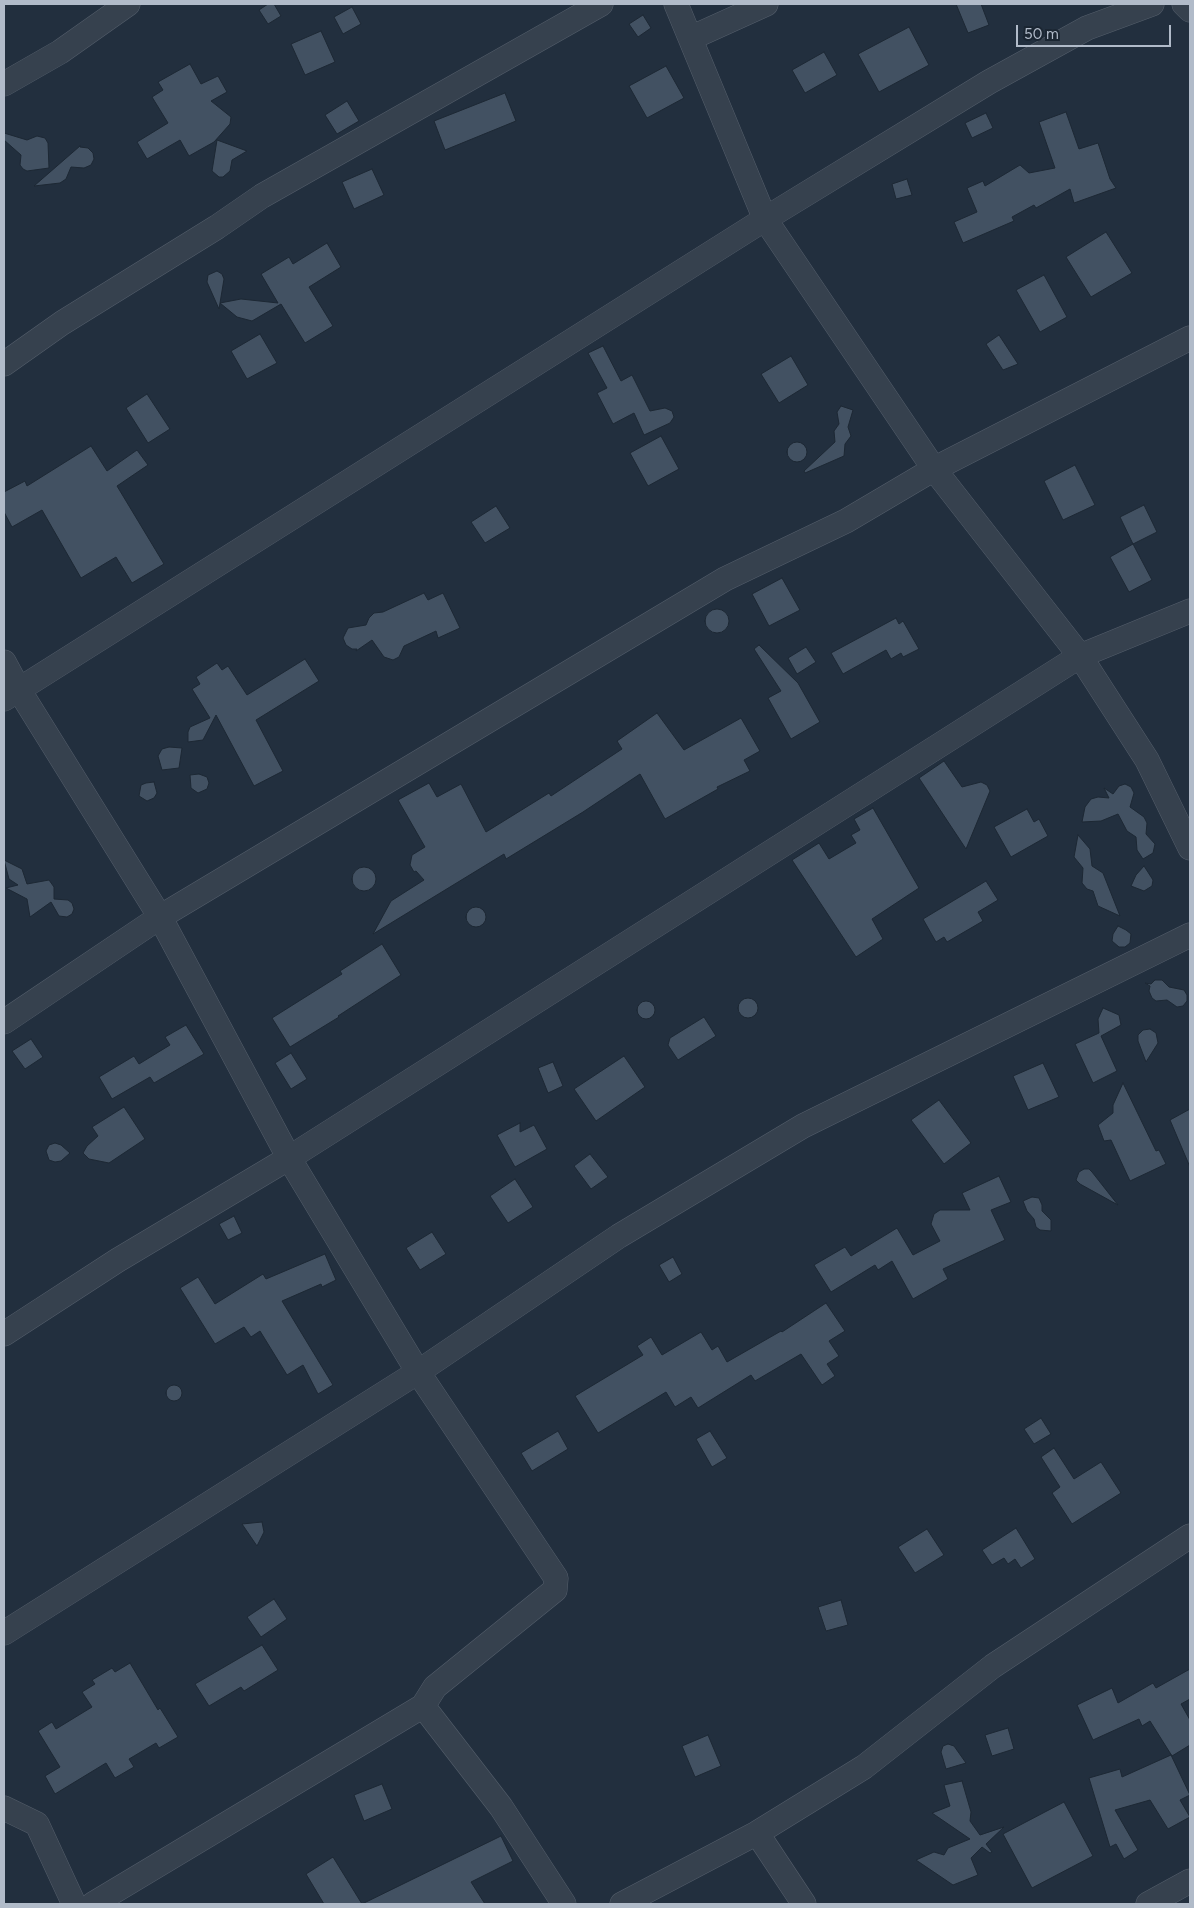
<!DOCTYPE html>
<html>
<head>
<meta charset="utf-8">
<style>
  body { margin:0 }
  #map { position:relative; width:1194px; height:1908px; overflow:hidden; background:#222f3e; font-family:Figtree,sans-serif }
  canvas { display:block }
  .frame { position:absolute; inset:0; border:5px solid #b1bbc9; pointer-events:none }
  .scale { position:absolute; left:1016px; top:25px; width:155px; height:22px; box-sizing:border-box; border:2px solid #b1bbc9; border-top:0; padding-left:6px; font-size:15px; line-height:18px; white-space:nowrap; color:#b1bbc9; -webkit-text-stroke:4px #1b2632; paint-order:stroke }
</style>
</head>
<body>
<div id="map">
<canvas width="1194" height="1908"></canvas>
<div class="frame"></div>
<div class="scale">50 m</div>
</div>
<script>
const ctx = document.querySelector('canvas').getContext('2d');
ctx.lineJoin = 'round';
function fill(path, color) { ctx.fillStyle = color; ctx.fill(path, 'evenodd'); }
const shape = rows => new Path2D(rows.map(r => 'M' + r).join(''));
function stroke(path, color, width, dash) { ctx.strokeStyle = color; ctx.lineWidth = width; ctx.lineCap = dash ? 'butt' : 'round'; ctx.setLineDash(dash || []); ctx.stroke(path); }
const building = shape([
  [268,4,274,4,281,16,268,24,259,10,268,4],
  [956,4,981,4,989,25,968,33,956,4],
  [352,7,361,24,343,34,334,17,352,7],
  [643,15,651,28,638,37,629,24,643,15],
  [909,27,929,65,879,92,858,54,909,27],
  [321,31,335,62,305,75,291,44,321,31],
  [824,52,837,75,805,93,792,70,824,52],
  [190,64,201,84,218,76,227,92,211,101,231,117,230,124,214,142,189,156,180,140,147,159,137,142,168,123,152,97,163,90,158,82,190,64],
  [666,66,684,98,647,118,629,86,666,66],
  [505,93,516,121,445,150,434,121,505,93],
  [347,101,359,121,337,134,325,115,347,101],
  [1066,112,1079,149,1098,143,1110,179,1116,188,1074,203,1070,189,1036,208,1034,205,1012,217,1014,221,963,243,954,222,977,212,967,188,983,181,985,186,1020,165,1029,173,1055,168,1039,122,1066,112],
  [986,113,993,128,972,138,965,123,986,113],
  [4,133,27,140,37,136,45,138,48,143,49,168,27,171,23,169,20,165,21,155,4,140,4,133],
  [217,140,247,151,232,160,230,171,223,177,219,177,212,171,217,140],
  [80,146,80,147,88,148,93,153,94,159,91,165,84,168,71,167,66,179,60,183,34,186,80,146],
  [372,169,384,195,354,209,342,182,372,169],
  [907,179,912,195,896,199,892,184,907,179],
  [1106,232,1132,273,1091,297,1066,257,1106,232],
  [327,243,341,267,309,287,333,326,305,343,281,304,252,321,237,317,220,303,241,299,278,303,261,274,289,257,293,264,327,243],
  [217,271,222,274,224,279,219,309,207,282,208,275,217,271],
  [1044,275,1067,317,1040,332,1016,290,1044,275],
  [260,334,277,363,247,379,231,351,260,334],
  [999,335,1018,364,1003,370,986,344,999,335],
  [603,346,621,381,632,375,650,411,665,408,672,411,674,417,670,423,644,435,634,413,613,424,597,393,607,388,588,353,603,346],
  [791,356,808,385,779,403,761,374,791,356],
  [147,394,170,429,148,443,126,408,147,394],
  [841,406,853,410,848,427,851,436,845,444,844,456,805,473,804,471,835,442,834,431,839,424,837,412,841,406],
  [661,436,679,469,648,486,630,453,661,436],
  '787 452a10 10 0 1 1 20 0a10 10 0 1 1-20 0Z',
  [91,446,107,471,137,450,148,465,117,486,164,564,132,583,116,557,81,578,42,510,12,527,4,512,4,492,25,481,27,486,91,446],
  [1075,465,1095,505,1063,520,1044,481,1075,465],
  [1144,505,1157,532,1133,544,1120,517,1144,505],
  [496,506,510,528,485,543,471,522,496,506],
  [1133,544,1152,580,1129,592,1110,557,1133,544],
  [782,578,800,610,769,626,752,594,782,578],
  [424,593,428,600,443,593,460,628,438,638,436,631,404,646,399,657,393,660,384,657,372,640,356,651,357,649,352,649,346,645,343,638,348,628,366,625,369,618,374,613,383,612,424,593],
  '705 621a12 12 0 1 1 24 0a12 12 0 1 1-24 0Z',
  [896,618,899,624,903,621,919,649,903,657,901,653,891,659,886,650,843,674,831,653,896,618],
  [759,645,798,683,820,722,791,739,768,698,781,691,754,649,759,645],
  [806,647,816,662,797,674,788,658,806,647],
  [305,659,319,681,256,720,283,771,254,786,216,715,203,740,188,742,188,732,190,727,210,718,192,689,200,684,196,677,217,663,222,670,228,666,247,695,305,659],
  [657,713,684,750,741,718,760,751,744,760,750,771,717,787,718,789,665,819,640,774,583,812,506,859,504,854,373,934,391,901,424,880,416,871,414,872,410,865,412,855,425,847,398,800,429,783,437,797,461,784,486,832,549,793,551,796,622,749,617,741,657,713],
  [169,747,182,748,179,768,162,770,158,756,162,749,169,747],
  [944,761,962,787,981,782,987,785,990,791,966,849,919,778,944,761],
  [199,774,207,777,209,783,207,789,198,793,191,788,190,775,199,774],
  [154,782,157,793,154,798,147,801,139,796,141,785,146,783,154,782],
  [1125,784,1131,787,1134,793,1130,807,1144,817,1147,823,1146,834,1155,844,1153,853,1143,859,1137,850,1136,837,1127,831,1118,814,1101,821,1082,822,1085,807,1091,799,1098,797,1109,798,1104,788,1113,794,1119,786,1125,784],
  [873,808,919,888,872,919,883,939,856,957,792,860,819,843,829,859,856,843,851,835,860,830,854,819,873,808],
  [1027,809,1034,822,1039,819,1048,836,1011,857,994,827,1027,809],
  [1078,835,1090,849,1092,866,1103,873,1120,916,1098,906,1093,891,1087,889,1082,883,1083,868,1074,857,1078,835],
  [4,860,22,869,27,884,49,880,54,887,54,899,68,900,72,903,74,909,72,914,67,917,59,916,51,902,30,917,27,899,6,888,18,885,9,879,4,860],
  [1144,866,1153,880,1152,886,1144,891,1131,886,1136,875,1144,866],
  '352 879a12 12 0 1 1 24 0a12 12 0 1 1-24 0Z',
  [986,881,998,900,978,912,983,921,947,942,944,937,936,942,923,919,986,881],
  '466 917a10 10 0 1 1 20 0a10 10 0 1 1-20 0Z',
  [1118,926,1126,930,1131,934,1130,943,1125,947,1119,947,1112,941,1113,934,1118,926],
  [382,944,401,975,338,1016,339,1017,290,1047,272,1018,342,974,340,971,382,944],
  [1155,980,1162,980,1169,987,1184,990,1187,995,1187,1001,1183,1006,1177,1007,1167,1000,1156,1001,1152,998,1149,991,1150,986,1145,983,1151,984,1155,980],
  '738 1008a10 10 0 1 1 20 0a10 10 0 1 1-20 0Z',
  '637 1010a9 9 0 1 1 18 0a9 9 0 1 1-18 0Z',
  [1103,1008,1119,1015,1121,1025,1101,1036,1117,1071,1093,1083,1075,1044,1099,1033,1098,1019,1103,1008],
  [704,1017,716,1036,678,1060,668,1045,670,1038,704,1017],
  [186,1025,204,1054,154,1083,150,1077,112,1099,99,1077,134,1056,139,1064,170,1045,165,1037,186,1025],
  [1150,1029,1156,1033,1158,1043,1146,1062,1138,1041,1138,1035,1143,1030,1150,1029],
  [31,1039,43,1057,25,1069,12,1051,31,1039],
  [291,1053,307,1079,291,1089,275,1063,291,1053],
  [624,1056,645,1087,596,1121,574,1089,624,1056],
  [553,1062,563,1086,548,1093,538,1068,553,1062],
  [1043,1063,1059,1097,1028,1110,1013,1076,1043,1063],
  [1123,1083,1156,1151,1159,1150,1166,1164,1130,1181,1111,1140,1104,1141,1098,1125,1113,1113,1113,1105,1123,1083],
  [939,1100,971,1143,944,1164,911,1120,939,1100],
  [124,1107,145,1139,109,1163,89,1159,83,1153,87,1146,98,1136,92,1127,124,1107],
  [1190,1109,1190,1167,1170,1120,1190,1109],
  [520,1123,520,1132,534,1125,547,1149,515,1167,497,1135,520,1123],
  [55,1143,61,1145,70,1153,61,1161,55,1162,49,1160,46,1151,49,1145,55,1143],
  [590,1154,608,1177,591,1189,574,1166,590,1154],
  [1084,1169,1089,1169,1092,1172,1118,1205,1080,1184,1076,1180,1079,1172,1084,1169],
  [999,1176,1011,1202,991,1210,1005,1240,943,1269,948,1279,913,1299,892,1261,878,1270,875,1265,831,1292,814,1265,845,1247,851,1256,897,1228,913,1255,940,1241,931,1224,934,1214,940,1210,970,1210,962,1193,999,1176],
  [515,1179,533,1207,508,1223,490,1196,515,1179],
  [1032,1197,1039,1198,1042,1205,1042,1211,1051,1220,1051,1231,1040,1230,1036,1227,1034,1219,1027,1211,1023,1201,1032,1197],
  [234,1216,242,1233,228,1240,219,1224,234,1216],
  [432,1232,446,1254,420,1270,406,1248,432,1232],
  [325,1254,336,1280,322,1287,321,1284,282,1301,333,1385,318,1394,303,1365,287,1375,260,1331,251,1337,244,1327,215,1344,180,1288,198,1277,215,1304,263,1274,266,1279,325,1254],
  [673,1257,682,1274,669,1282,659,1265,673,1257],
  [826,1303,845,1331,829,1341,839,1356,827,1364,835,1376,822,1385,801,1354,755,1381,751,1375,698,1408,691,1397,675,1407,666,1392,598,1433,575,1396,643,1355,637,1346,651,1337,662,1355,701,1332,712,1350,718,1346,727,1362,781,1331,782,1332,826,1303],
  '166 1393a8 8 0 1 1 16 0a8 8 0 1 1-16 0Z',
  [1041,1418,1051,1434,1034,1444,1024,1429,1041,1418],
  [558,1431,568,1449,532,1471,521,1453,558,1431],
  [710,1431,727,1458,712,1467,696,1439,710,1431],
  [1054,1448,1074,1479,1101,1462,1121,1493,1072,1524,1052,1493,1060,1487,1041,1457,1054,1448],
  [262,1522,264,1532,257,1546,242,1524,262,1522],
  [1016,1528,1035,1559,1021,1568,1015,1559,1008,1564,1004,1558,992,1565,982,1550,1016,1528],
  [927,1529,944,1555,915,1573,898,1547,927,1529],
  [274,1599,287,1619,261,1637,247,1617,274,1599],
  [841,1600,848,1625,826,1631,818,1607,841,1600],
  [262,1645,278,1670,244,1691,241,1687,209,1706,195,1684,262,1645],
  [130,1663,158,1710,160,1708,178,1737,159,1748,156,1743,129,1759,134,1767,115,1778,106,1763,55,1794,45,1776,60,1767,38,1731,52,1722,56,1729,92,1707,82,1692,95,1684,92,1680,112,1668,115,1672,130,1663],
  [1190,1669,1190,1699,1181,1704,1190,1720,1190,1745,1172,1756,1150,1721,1142,1726,1139,1719,1093,1740,1077,1705,1112,1688,1118,1703,1153,1683,1156,1688,1190,1669],
  [1008,1728,1014,1749,992,1756,985,1735,1008,1728],
  [708,1735,721,1766,695,1777,682,1746,708,1735],
  [948,1744,954,1746,966,1763,946,1769,941,1752,943,1746,948,1744],
  [1171,1755,1190,1795,1180,1800,1190,1817,1168,1829,1150,1800,1115,1810,1138,1850,1124,1859,1116,1844,1110,1847,1089,1778,1120,1769,1122,1777,1171,1755],
  [962,1781,971,1812,970,1821,980,1835,1004,1827,986,1844,992,1852,990,1853,982,1847,971,1858,978,1875,953,1885,916,1860,934,1852,944,1855,948,1848,970,1839,932,1813,950,1806,944,1785,962,1781],
  [382,1784,392,1809,364,1821,354,1795,382,1784],
  [1064,1802,1093,1856,1032,1888,1003,1834,1064,1802],
  [501,1836,513,1861,471,1882,485,1904,324,1904,306,1874,333,1857,362,1904,501,1836]
]);
fill(building, '#425162');
stroke(building, '#1d2834', 1);
const minor = shape([
  [676,4,765,219,934,469,1080,656,1147,760,1190,848],
  [1184,4,1190,10],
  [691,38,766,4],
  [4,84,60,52,128,4],
  [4,364,62,323,217,227,262,196,601,4],
  [4,662,19,690,160,917,289,1158,418,1372,556,1578,555,1590,435,1687,423,1706,93,1904],
  [4,699,765,219,989,82,1087,28,1152,4],
  [4,1022,160,917,725,579,846,521,934,469,1190,338],
  [4,1334,118,1260,289,1158,1080,656,1190,611],
  [4,1633,418,1372,619,1236,803,1126,1190,935],
  [423,1706,501,1807,564,1904],
  [4,1808,37,1824,74,1904],
  [757,1833,804,1904],
  [622,1904,757,1833,864,1767,993,1666,1190,1536],
  [1148,1904,1190,1881]
]);
stroke(minor, '#545e6b', 25);
stroke(minor, '#36414e', 24);
</script>
</body>
</html>
